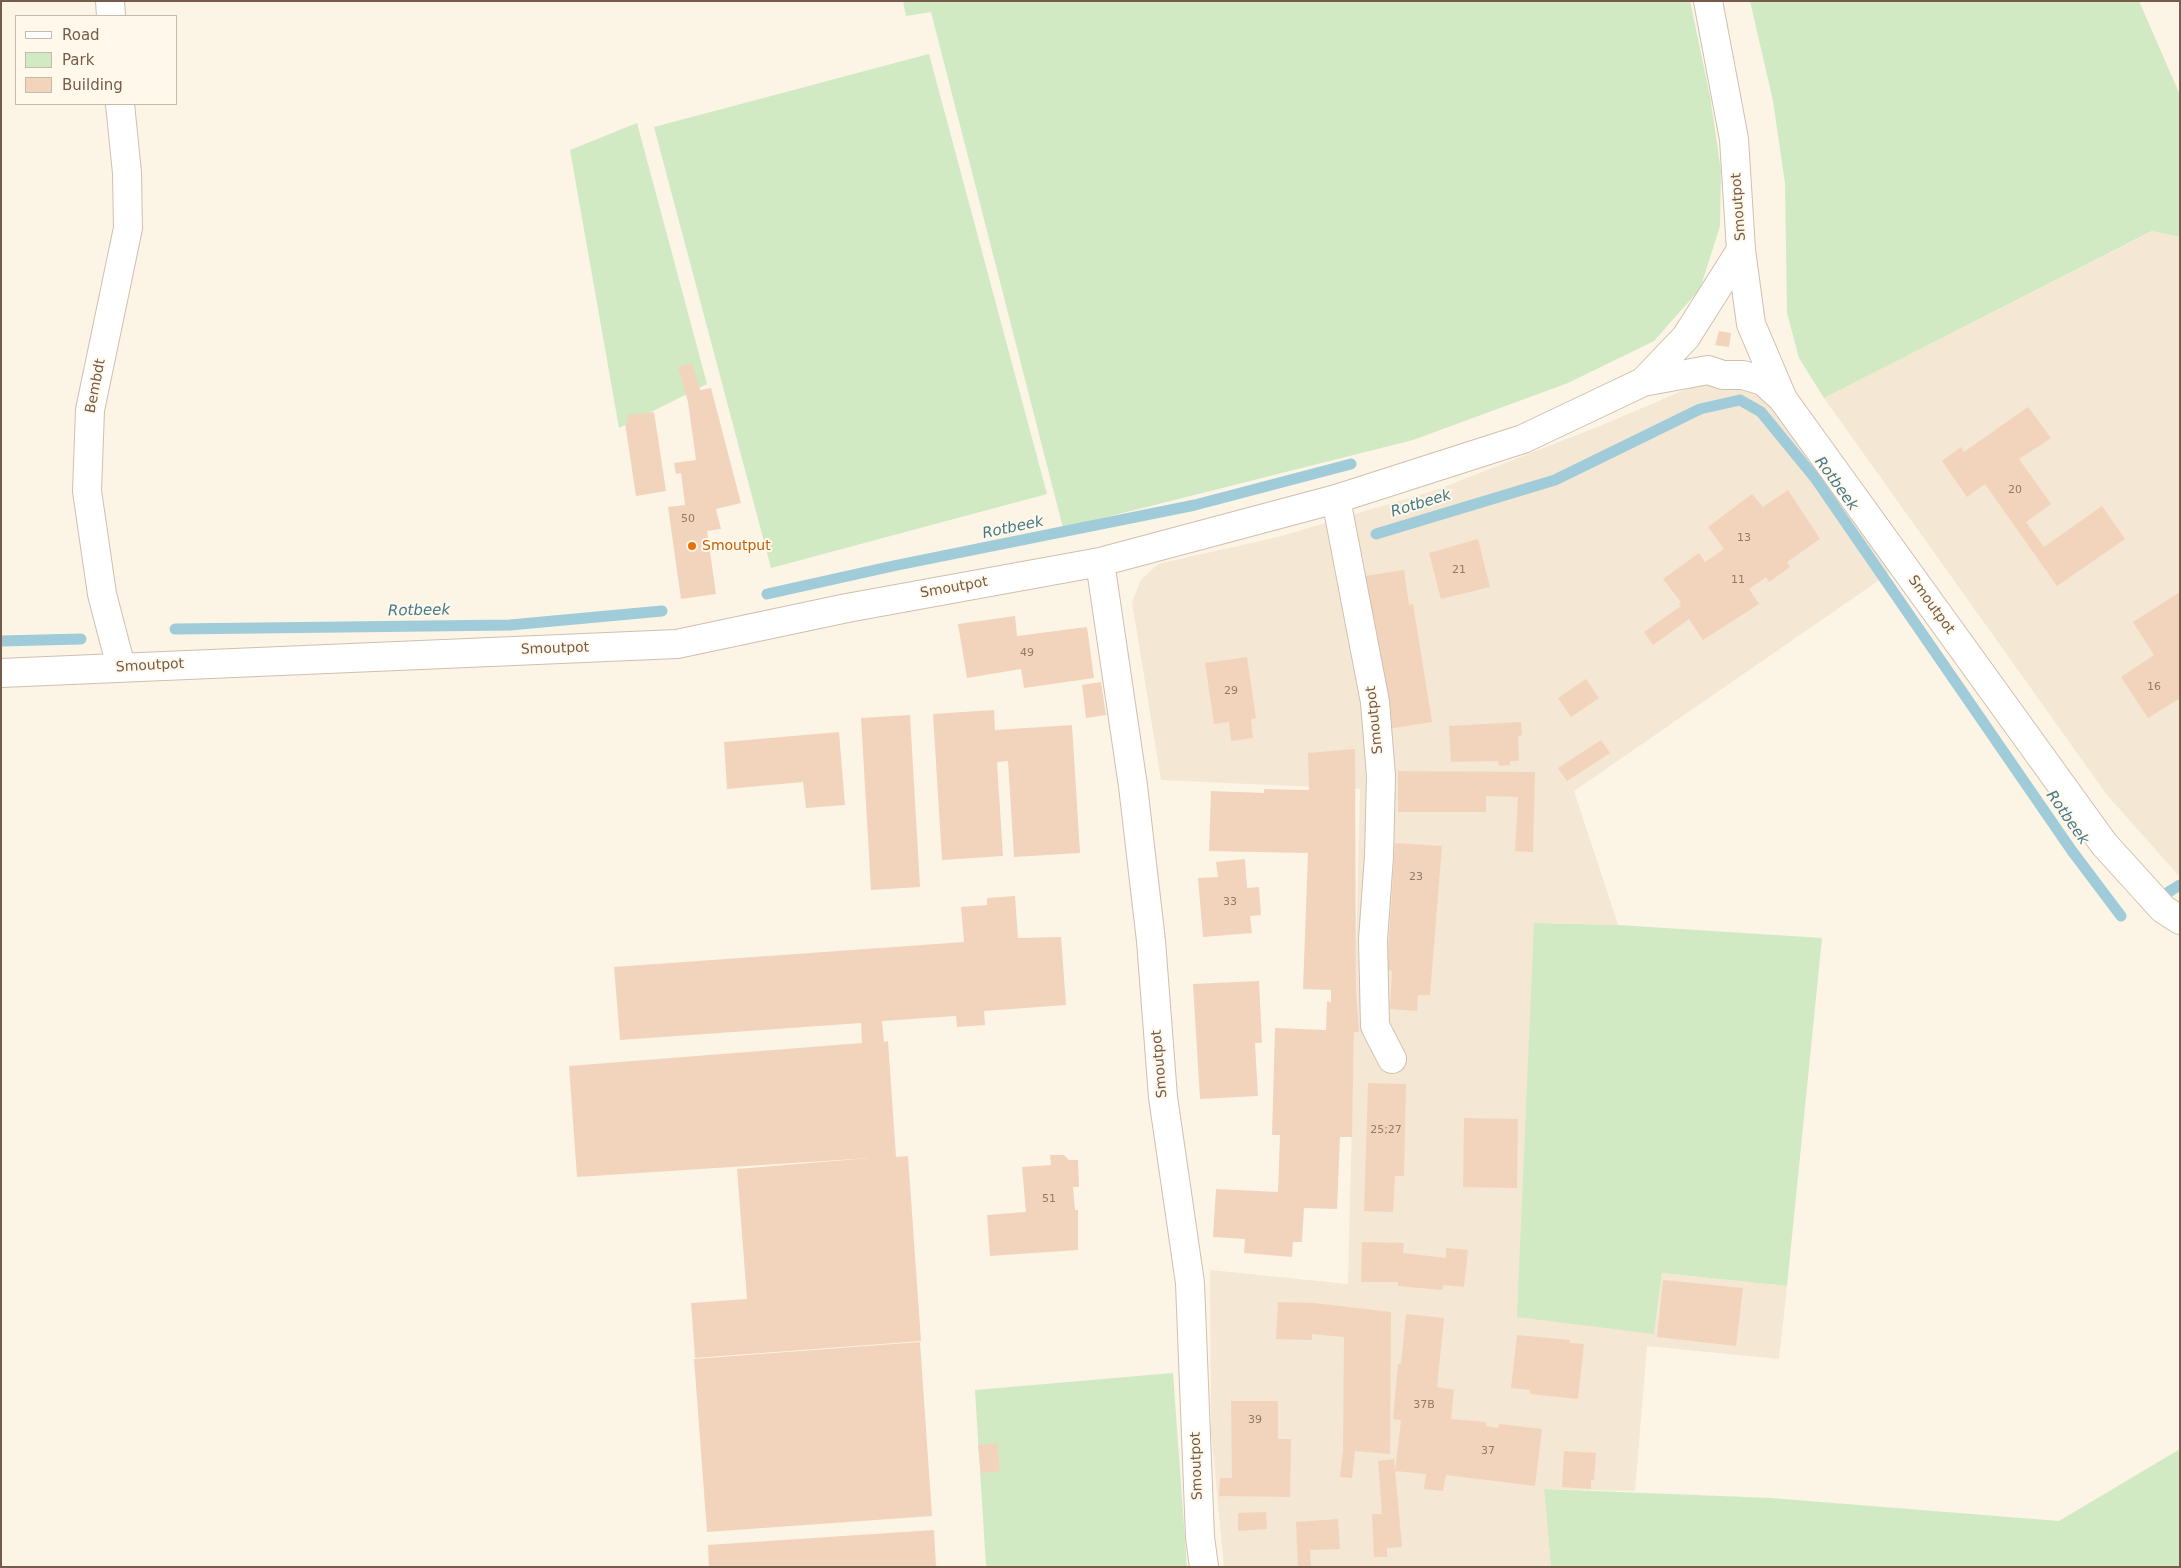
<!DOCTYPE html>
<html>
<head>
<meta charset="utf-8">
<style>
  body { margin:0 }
  #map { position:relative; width:2181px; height:1568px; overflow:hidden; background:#fcf4e5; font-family:"DejaVu Sans",sans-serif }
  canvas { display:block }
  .frame { position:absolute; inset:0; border:2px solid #755c4a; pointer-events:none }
  .legend { position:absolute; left:15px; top:15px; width:162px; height:90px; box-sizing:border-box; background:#fff8eb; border:1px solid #c8baab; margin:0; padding:6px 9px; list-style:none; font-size:15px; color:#755c4a }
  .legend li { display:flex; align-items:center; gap:10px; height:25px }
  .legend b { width:25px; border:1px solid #c8baab }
</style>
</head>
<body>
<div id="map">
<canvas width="2181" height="1568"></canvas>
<div class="frame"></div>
<ul class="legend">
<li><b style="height:6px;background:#fff"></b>Road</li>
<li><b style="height:14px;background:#d1eac3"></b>Park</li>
<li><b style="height:14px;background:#f2d4bc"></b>Building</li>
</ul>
</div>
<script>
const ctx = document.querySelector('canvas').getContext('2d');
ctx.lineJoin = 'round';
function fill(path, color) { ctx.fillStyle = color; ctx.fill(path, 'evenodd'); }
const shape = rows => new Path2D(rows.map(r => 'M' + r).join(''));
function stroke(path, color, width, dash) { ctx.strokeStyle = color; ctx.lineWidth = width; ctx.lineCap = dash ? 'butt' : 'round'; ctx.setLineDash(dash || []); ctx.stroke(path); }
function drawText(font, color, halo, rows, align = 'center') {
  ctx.font = font + ' "DejaVu Sans",sans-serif'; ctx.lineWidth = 4; ctx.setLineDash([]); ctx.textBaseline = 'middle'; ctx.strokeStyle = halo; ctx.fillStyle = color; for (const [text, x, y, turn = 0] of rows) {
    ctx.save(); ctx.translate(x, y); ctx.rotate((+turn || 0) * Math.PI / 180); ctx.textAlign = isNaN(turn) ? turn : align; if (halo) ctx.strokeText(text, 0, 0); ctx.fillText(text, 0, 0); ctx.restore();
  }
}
fill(shape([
  [2153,231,2180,237,2180,877,2107,795,1824,398],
  [1708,380,1749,383,1784,412,1891,572,1574,791,1618,925,1534,923,1654,1334,1662,1273,1787,1286,1779,1359,1647,1346,1635,1491,1544,1489,1551,1567,1224,1567,1211,1431,1210,1270,1348,1284,1360,789,1161,780,1132,602,1141,580,1158,564,1278,537,1436,490,1600,426]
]), '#f4e7d3');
fill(shape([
  [903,1,1690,1,1710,96,1721,171,1720,226,1700,289,1654,341,1568,383,1413,440,1063,528,931,12,906,16],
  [1750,1,2139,1,2180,95,2180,237,2152,231,1824,398,1799,358,1787,313,1785,183,1773,101],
  [929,54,1047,494,771,568,654,127],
  [637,123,707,384,619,428,570,150],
  [1534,923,1618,925,1822,938,1787,1286,1662,1273,1654,1334,1517,1317],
  [1173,1373,1187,1567,986,1567,975,1390],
  [2180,1449,2180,1567,1551,1567,1544,1489,1771,1498,2059,1521]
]), '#d1eac3');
stroke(shape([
  [1376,534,1555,480,1700,409,1740,400,1761,412,1815,478,2072,851,2121,916],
  [767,594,893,566,1195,505,1351,464],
  [175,629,510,625,662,611],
  [1,641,81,639],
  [2167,893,2180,885]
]), '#9fccd8', 11);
fill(shape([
  [1719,331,1731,333,1729,347,1715,345],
  [692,363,700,390,711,388,741,503,716,509,721,529,707,531,716,594,681,599,668,507,685,505,681,473,676,474,674,463,696,460,688,402,678,367],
  [2028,407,2051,438,2019,459,2051,504,2026,522,2044,547,2102,506,2125,539,2057,586,1985,484,1967,497,1942,461,1961,447,1964,452],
  [654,412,666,491,636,496,625,423,628,422,627,415],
  [1788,490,1820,539,1787,562,1790,567,1769,582,1766,577,1749,589,1759,604,1703,640,1689,619,1653,645,1644,632,1681,606,1679,604,1681,602,1663,579,1699,553,1705,562,1724,549,1708,527,1752,494,1763,507],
  [1478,539,1490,587,1441,599,1429,553],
  [1404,570,1409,605,1413,604,1432,722,1387,729,1365,576],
  [2180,592,2180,698,2148,718,2121,677,2154,655,2133,622],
  [1015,616,1017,636,1087,627,1094,678,1024,688,1021,669,967,678,958,624],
  [1247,657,1256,718,1251,719,1253,738,1231,741,1229,722,1214,724,1205,663],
  [1586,679,1599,698,1571,717,1558,698],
  [1101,682,1106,715,1086,718,1082,685],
  [994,710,995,730,1072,725,1080,853,1014,857,1008,761,997,762,1003,856,942,860,933,714],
  [910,715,920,887,871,890,861,718],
  [1521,722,1522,735,1518,736,1519,761,1510,761,1510,765,1499,766,1498,761,1451,762,1449,726],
  [839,732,845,805,806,808,803,782,727,789,724,742],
  [1601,740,1610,753,1567,781,1558,768],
  [1355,749,1356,991,1359,1032,1354,1032,1352,1137,1340,1137,1337,1209,1304,1208,1302,1242,1293,1242,1292,1257,1244,1253,1245,1239,1213,1237,1216,1189,1278,1192,1280,1135,1272,1135,1275,1028,1326,1030,1327,1001,1331,1002,1331,990,1303,989,1308,853,1209,851,1211,791,1264,793,1264,789,1309,790,1308,753],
  [1398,771,1535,772,1533,852,1515,851,1518,797,1486,796,1486,812,1398,812],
  [1395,843,1442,846,1430,995,1418,995,1417,1011,1390,1009,1392,971,1387,970],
  [1245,859,1247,888,1259,887,1261,915,1250,916,1252,933,1203,937,1198,878,1218,877,1216,862],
  [1015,896,1018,938,1061,937,1066,1005,984,1011,985,1025,957,1027,956,1016,882,1021,884,1042,888,1041,896,1157,908,1156,921,1341,695,1358,691,1303,747,1299,737,1169,870,1158,577,1177,569,1066,862,1043,861,1023,620,1040,614,967,964,942,961,907,987,905,987,898],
  [1259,981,1262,1043,1255,1043,1258,1096,1200,1099,1193,984],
  [1368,1083,1406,1084,1404,1176,1395,1176,1393,1212,1364,1211],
  [1464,1118,1518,1119,1517,1188,1463,1187],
  [1050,1155,1064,1155,1069,1160,1078,1160,1079,1187,1073,1187,1075,1210,1078,1210,1078,1250,990,1256,987,1215,1026,1212,1022,1167,1051,1165],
  [1362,1242,1404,1243,1403,1253,1446,1258,1446,1248,1468,1250,1464,1287,1443,1285,1442,1290,1398,1286,1398,1282,1361,1282],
  [1663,1280,1743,1288,1736,1346,1657,1337],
  [1278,1302,1314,1303,1391,1312,1390,1454,1355,1451,1352,1478,1340,1477,1343,1450,1344,1337,1312,1334,1312,1340,1276,1339],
  [1406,1314,1444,1318,1437,1387,1454,1390,1451,1419,1486,1422,1486,1426,1498,1428,1499,1424,1542,1429,1535,1486,1446,1475,1443,1491,1424,1489,1426,1474,1395,1471,1401,1420,1393,1419,1398,1364,1401,1364],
  [1517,1335,1570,1340,1570,1343,1584,1344,1578,1399,1530,1394,1530,1390,1511,1388],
  [920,1342,932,1516,707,1532,694,1359],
  [1231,1401,1278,1401,1278,1439,1291,1439,1290,1497,1219,1496,1220,1478,1232,1478],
  [997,1443,1000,1471,981,1473,978,1445],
  [1564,1451,1596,1453,1594,1480,1591,1480,1591,1489,1562,1487],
  [1394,1459,1402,1547,1387,1548,1387,1557,1374,1557,1372,1514,1382,1514,1378,1461],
  [1266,1512,1267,1529,1238,1531,1238,1513],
  [1338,1519,1340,1549,1310,1550,1311,1567,1298,1567,1296,1522],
  [934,1530,936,1567,709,1567,708,1545]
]), '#f2d4bc');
const street = shape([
  [110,1,111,16],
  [1708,1,1734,139,1741,250,1751,324,1782,397],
  [120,104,127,173,128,228,90,410,87,491,102,594,121,667],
  [1643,382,1686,337,1741,250],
  [1336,499,1375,702,1381,776,1379,856,1373,940,1375,1026,1392,1059],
  [1100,562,1133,786,1151,941,1163,1097,1190,1283,1200,1537,1204,1567],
  [1,673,677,644,847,608,1100,562,1336,499,1523,439,1643,382,1708,370,1723,375,1743,375,1763,381,1782,398,2104,844,2163,909,2180,920]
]);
stroke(street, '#d0bfae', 30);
stroke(street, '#fff', 28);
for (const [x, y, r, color] of [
  [692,546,5,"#e8710a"]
]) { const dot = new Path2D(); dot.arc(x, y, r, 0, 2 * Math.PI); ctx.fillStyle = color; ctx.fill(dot); stroke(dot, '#fff8eb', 2); }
drawText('11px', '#947a66', null, [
  ["20",2015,490],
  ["50",688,519],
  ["13",1744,538],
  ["21",1459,570],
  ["11",1738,580],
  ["49",1027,653],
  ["16",2154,687],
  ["29",1231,691],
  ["23",1416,877],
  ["33",1230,902],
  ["25;27",1386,1130],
  ["51",1049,1199],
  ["37B",1424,1405],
  ["39",1255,1420],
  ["37",1488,1451]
]);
drawText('14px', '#755c4a', '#fff8eb', [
  ["Smoutpot",1739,207,-94],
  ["Bembdt",96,386,-79],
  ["Smoutpot",954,588,-10],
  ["Smoutpot",1931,605,54],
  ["Smoutpot",555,649,-2],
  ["Smoutpot",150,666,-3],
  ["Smoutpot",1375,720,-96],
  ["Smoutpot",1160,1064,-95],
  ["Smoutpot",1197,1466,-92]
]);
drawText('14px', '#c56008', '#fff8eb', [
  ["Smoutput",702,546]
], 'left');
drawText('italic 15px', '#437a89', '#fff8eb', [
  ["Rotbeek",1836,484,54],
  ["Rotbeek",1421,504,-17],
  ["Rotbeek",1013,528,-12],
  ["Rotbeek",419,611,-1],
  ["Rotbeek",2067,818,55]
]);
</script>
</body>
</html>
